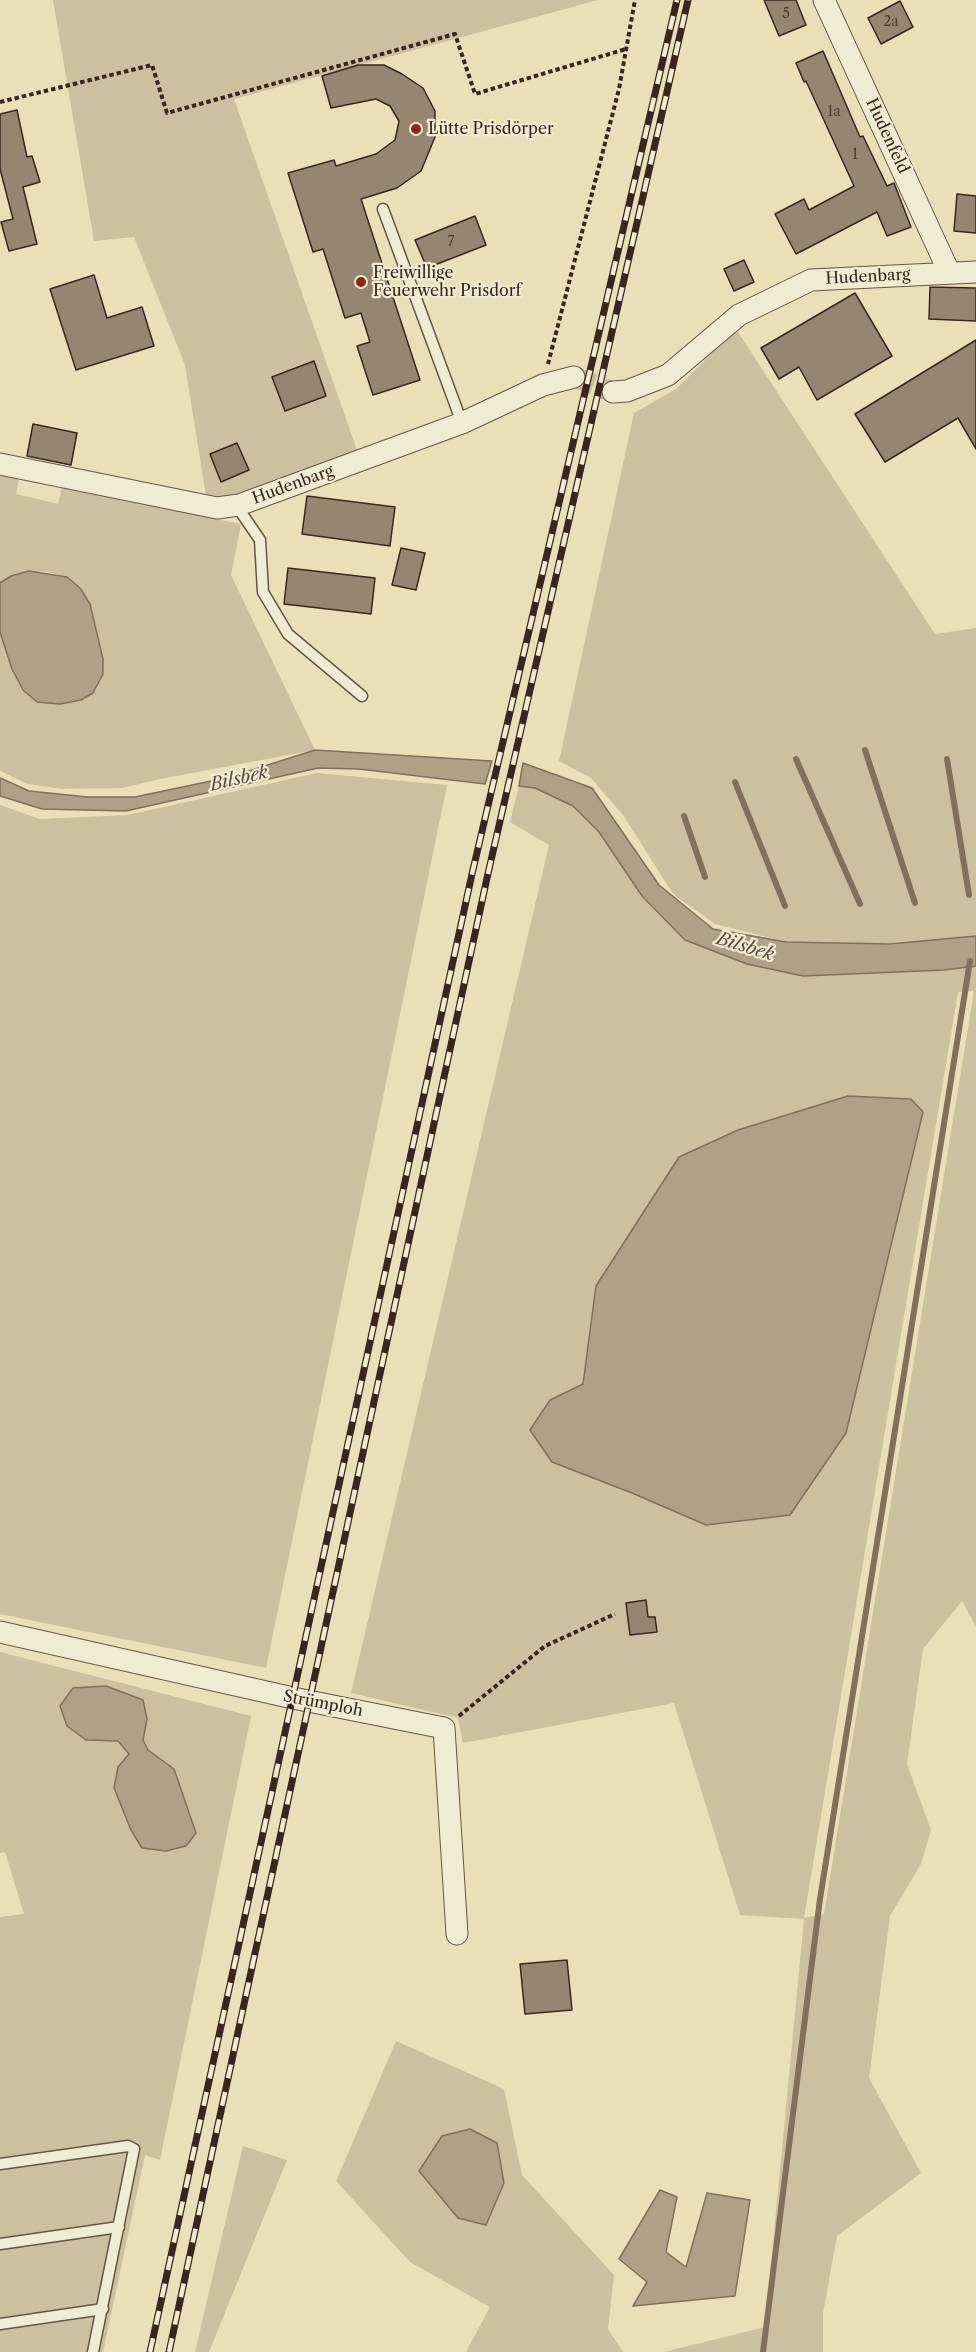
<!DOCTYPE html>
<html>
<head>
<meta charset="utf-8">
<style>
  body { margin:0 }
  canvas { display:block; background:#e9e0ba }
</style>
</head>
<body>
<canvas width="976" height="2352"></canvas>
<script>
const ctx = document.querySelector('canvas').getContext('2d');
ctx.lineJoin = 'round';
function fill(path, color) { ctx.fillStyle = color; ctx.fill(path, 'evenodd'); }
const shape = rows => new Path2D(rows.map(r => 'M' + r).join(''));
function stroke(path, color, width, dash) { ctx.strokeStyle = color; ctx.lineWidth = width; ctx.lineCap = dash ? 'butt' : 'round'; ctx.setLineDash(dash || []); ctx.stroke(path); }
function drawText(font, color, halo, rows, align = 'center') {
  ctx.font = font + ' "Libre Caslon Text",serif'; ctx.lineWidth = 4.5; ctx.setLineDash([]); ctx.textBaseline = 'middle'; ctx.strokeStyle = halo; ctx.fillStyle = color; for (const [text, x, y, turn = 0] of rows) {
    ctx.save(); ctx.translate(x, y); ctx.rotate((+turn || 0) * Math.PI / 180); ctx.textAlign = isNaN(turn) ? turn : align; if (halo) ctx.strokeText(text, 0, 0); ctx.fillText(text, 0, 0); ctx.restore();
  }
}
fill(shape([
  [53,0,598,0,234,99,358,453,231,497,206,496,185,365,134,237,94,241],
  [736,329,935,634,976,628,976,936,890,944,786,942,715,924,673,894,623,815,591,778,559,761,634,413,676,389],
  [0,474,19,478,16,494,58,504,62,488,241,524,231,575,315,750,160,779,122,788,61,789,28,784,0,771,0,632,12,669,90,604,80,588,67,577,48,572,29,571,11,576,0,583],
  [317,773,447,785,266,1668,0,1614,0,805,40,819,128,815],
  [519,786,535,788,573,806,599,832,642,896,747,964,803,976,944,970,976,966,976,1627,962,1601,923,1649,907,1764,931,1830,921,1864,890,1916,869,2078,921,2173,837,2236,823,2313,823,2352,664,2352,765,2327,804,1919,740,1915,674,1703,463,1743,458,1718,351,1693,549,845,510,822],
  [974,991,824,1914,804,1918,958,992],
  [848,1096,705,1525,632,1493,550,1400,583,1384,679,1157,738,1130],
  [0,1652,251,1716,160,2160,145,2155,103,2352,0,2352,0,1917,24,1914,5,1852,0,1853],
  [147,1719,143,1740,147,1750,174,1770,196,1833,186,1846,166,1851,142,1848,131,1830,118,1767,129,1755,118,1741],
  [396,2041,504,2089,522,2175,614,2275,608,2329,623,2352,466,2352,490,2307,410,2262,336,2181],
  [243,2146,287,2160,209,2352,195,2352]
]), '#cbc09f');
const water = shape([
  [29,571,67,577,80,588,90,604,103,659,103,674,93,693,81,700,60,704,37,702,23,690,12,669,0,632,0,583,11,576,29,571],
  [315,750,492,761,485,784,359,769,318,768,126,811,42,809,0,796,0,778,29,791,88,797,135,797,230,777,315,750],
  [523,763,592,788,659,885,713,929,786,942,890,944,976,936,976,966,944,970,803,976,747,964,685,940,642,896,599,832,573,806,535,788,519,786,523,763],
  [848,1096,911,1099,923,1112,846,1433,790,1515,706,1525,632,1493,552,1462,530,1430,550,1400,583,1384,596,1286,679,1157,738,1130,848,1096],
  [106,1686,143,1700,147,1719,143,1740,148,1750,174,1769,196,1833,186,1846,166,1851,142,1848,131,1830,114,1788,118,1767,129,1754,118,1741,86,1740,67,1726,60,1706,73,1688,106,1686],
  [470,2129,497,2143,504,2183,486,2225,458,2218,419,2171,442,2136,470,2129],
  [660,2190,677,2197,666,2252,686,2267,707,2193,750,2200,735,2296,633,2306,647,2282,619,2259,660,2190]
]);
fill(water, '#aea185');
stroke(water, '#80705c', 1.5);
stroke(shape([
  [865,750,915,903],
  [796,759,860,904],
  [947,759,969,895],
  [735,782,785,906],
  [684,816,705,877],
  [763,2352,820,1899,970,961]
]), '#80705c', 6);
const building = shape([
  [764,0,796,0,806,25,779,36,764,0],
  [900,1,913,27,881,44,868,18,900,1],
  [823,51,860,137,863,136,887,186,894,183,911,227,887,236,877,212,796,254,775,214,804,199,809,210,854,186,806,81,804,82,796,63,823,51],
  [358,65,384,65,402,74,423,88,435,111,435,137,421,171,397,188,361,199,420,380,373,395,357,346,370,342,361,313,345,318,323,249,313,252,288,173,334,160,336,166,376,154,395,140,399,121,390,106,376,99,331,108,322,76,358,65],
  [17,110,27,157,32,156,40,182,23,187,37,244,9,251,1,222,13,219,0,169,0,114,17,110],
  [957,194,976,196,976,233,954,231,957,194],
  [475,216,486,245,427,268,415,240,475,216],
  [744,260,754,282,734,291,724,269,744,260],
  [94,275,107,318,142,307,154,346,76,370,50,289,94,275],
  [930,287,976,288,976,321,929,319,930,287],
  [855,293,892,356,817,400,799,367,779,379,761,348,855,293],
  [976,340,976,449,958,418,885,462,855,414,976,340],
  [314,361,326,396,285,411,272,377,314,361],
  [33,424,77,433,71,465,27,456,33,424],
  [237,443,249,470,221,482,210,454,237,443],
  [307,496,395,507,390,546,302,534,307,496],
  [401,548,425,553,416,590,392,585,401,548],
  [288,568,375,578,371,614,284,604,288,568],
  [646,1600,648,1617,655,1617,657,1632,630,1635,626,1603,646,1600],
  [567,1960,572,2010,525,2014,520,1964,567,1960]
]);
fill(building, '#95876f');
stroke(building, '#3a261e', 1.5);
stroke(shape([
  [574,377,613,392]
]), '#c6bb9b', 21, [21, 10]);
const service = shape([
  [383,209,462,423],
  [236,505,260,540,263,592,288,634,362,696],
  [0,2164,128,2146,134,2149,93,2352],
  [0,2244,119,2227],
  [0,2324,103,2309]
]);
const minor = shape([
  [824,0,949,272],
  [613,392,627,391,668,375,739,315,811,280,976,272],
  [0,464,217,508,239,505,462,423,543,385,574,377],
  [0,1632,293,1698,444,1728,457,1934]
]);
stroke(service, '#665445', 13);
stroke(minor, '#665445', 23);
stroke(shape([
  [0,102,152,65,167,113,455,34,475,94,626,49],
  [548,364,619,89,635,0],
  [459,1716,545,1646,615,1614]
]), '#3a261e', 4, [4.5, 3]);
stroke(service, '#f1ebd2', 10);
stroke(minor, '#f1ebd2', 21);
const rail = shape([
  [150,2352,472,874,677,0],
  [169,2352,487,878,688,0]
]);
stroke(rail, '#3a261e', 7);
stroke(rail, '#f1ebd2', 4.5, [14]);
for (const [x, y, r, color] of [
  [416,129,6,"#8f2418"],
  [361,282,6,"#8f2418"]
]) { const dot = new Path2D(); dot.arc(x, y, r, 0, 2 * Math.PI); ctx.fillStyle = color; ctx.fill(dot); stroke(dot, '#f1ebd2', 2); }
drawText('14px', '#513e32', null, [
  ["5",786,14],
  ["2a",891,22],
  ["1a",834,112],
  ["1",855,155],
  ["7",451,242]
]);
drawText('16px', '#3a261e', '#f1ebd2', [
  ["Lütte Prisdörper",428,129],
  ["Freiwillige",373,273],
  ["Feuerwehr Prisdorf",373,291]
], 'left');
drawText('16px', '#3a261e', '#f1ebd2', [
  ["Hudenfeld",887,136,65],
  ["Hudenbarg",868,277,-3],
  ["Hudenbarg",293,485,-20],
  ["Strümploh",323,1704,11]
]);
drawText('italic 18px', '#5d4b3d', '#f1ebd2', [
  ["Bilsbek",239,779,-13],
  ["Bilsbek",745,947,17]
]);
</script>
</body>
</html>
